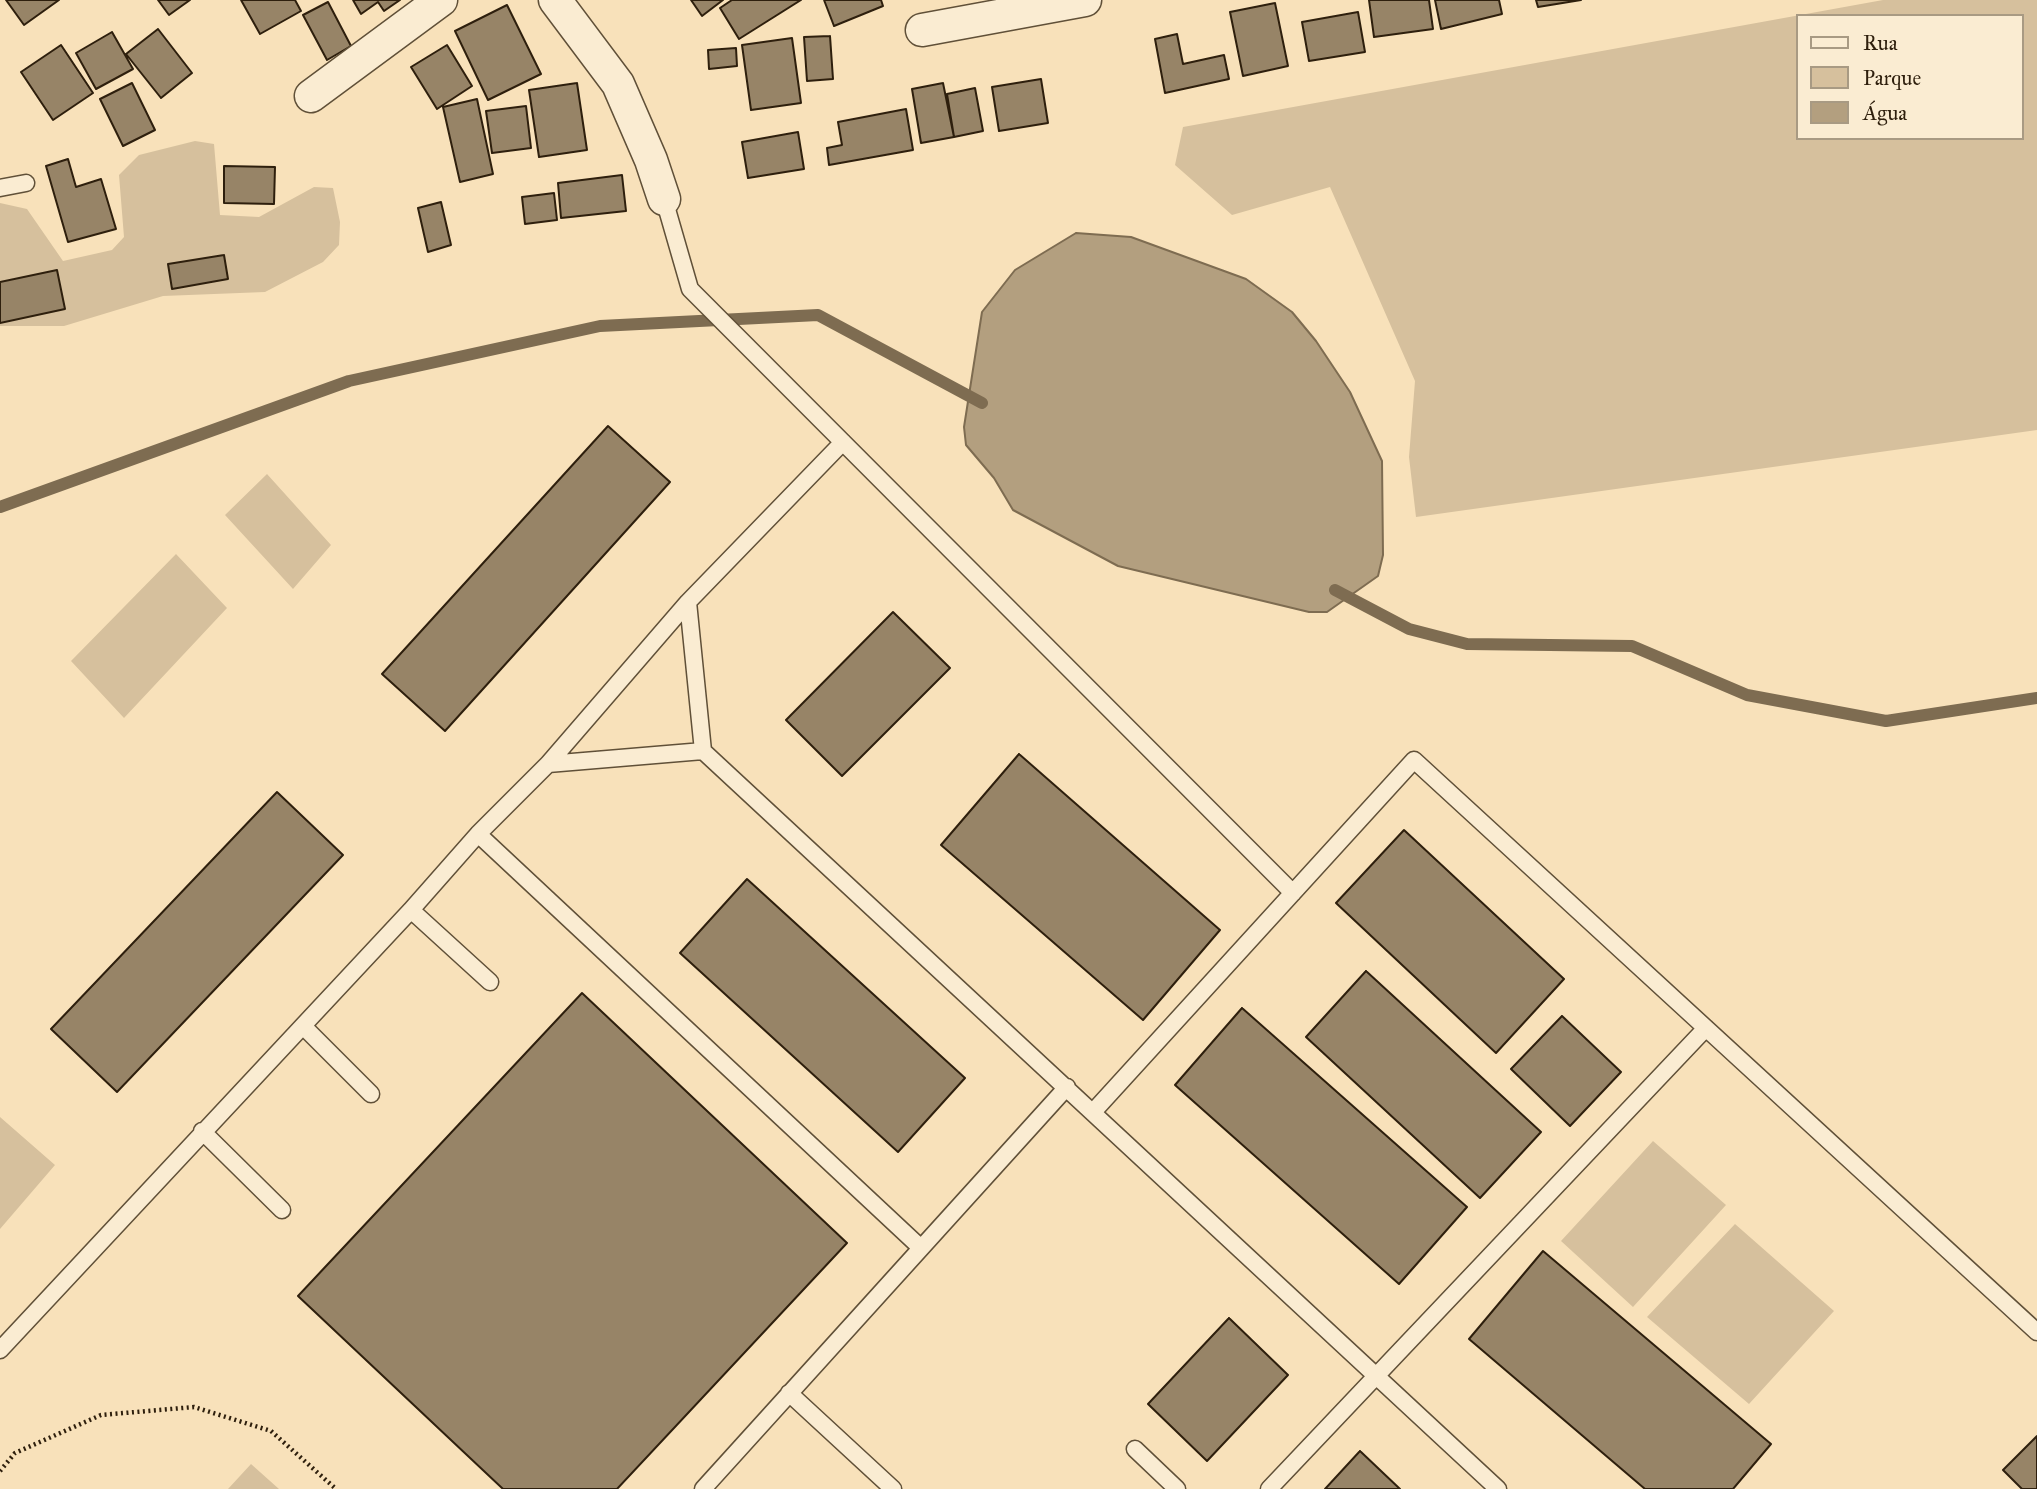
<!DOCTYPE html>
<html>
<head>
<meta charset="utf-8">
<style>
  body { margin:0 }
  #map { position:relative; width:2037px; height:1489px; overflow:hidden; background:#f8e1ba; font-family:"IM FELL Great Primer",serif }
  canvas { display:block }
  .legend { position:absolute; left:1796px; top:14px; width:228px; height:126px; box-sizing:border-box; background:#faecd2; border:2px solid #a89a83; margin:0; padding:9px 12px; list-style:none; font-size:21px; color:#2e1f0d }
  .legend li { display:flex; align-items:center; gap:14px; height:35px }
  .legend b { width:35px; border:2px solid #a89a83 }
</style>
</head>
<body>
<div id="map">
<canvas width="2037" height="1489"></canvas>
<ul class="legend">
<li><b style="height:9px;background:#faecd2"></b>Rua</li>
<li><b style="height:19px;background:#d6c09d"></b>Parque</li>
<li><b style="height:19px;background:#b39f7f"></b>Água</li>
</ul>
</div>
<script>
const ctx = document.querySelector('canvas').getContext('2d');
ctx.lineJoin = 'round';
function fill(path, color) { ctx.fillStyle = color; ctx.fill(path, 'evenodd'); }
const shape = rows => new Path2D(rows.map(r => 'M' + r).join(''));
function stroke(path, color, width, dash) { ctx.strokeStyle = color; ctx.lineWidth = width; ctx.lineCap = dash ? 'butt' : 'round'; ctx.setLineDash(dash || []); ctx.stroke(path); }
fill(shape([
  [1883,0,2037,0,2037,430,1416,517,1409,457,1415,381,1330,187,1232,215,1175,165,1183,127],
  [1797,16,2021,16,2021,138,1797,138],
  [195,141,214,144,220,215,259,217,314,187,333,188,340,222,339,245,323,262,265,292,163,296,64,326,0,326,0,203,27,209,63,261,112,250,124,237,119,175,139,155],
  [267,474,331,545,293,589,225,515],
  [176,554,227,608,124,718,71,661],
  [0,1117,55,1165,0,1229],
  [1653,1141,1726,1205,1633,1307,1561,1241],
  [1735,1224,1834,1311,1749,1404,1647,1317],
  [251,1464,279,1489,228,1489]
]), '#d6c09d');
const water = shape([
  [1076,233,1131,237,1246,279,1292,312,1316,341,1350,392,1382,461,1383,555,1378,576,1327,612,1309,612,1118,566,1013,510,994,478,966,445,964,427,982,312,1015,270,1076,233]
]);
fill(water, '#b39f7f');
stroke(water, '#7e6c51', 2);
stroke(shape([
  [0,507,349,381,600,326,818,315,982,403],
  [1335,590,1409,629,1467,644,1632,646,1747,695,1886,721,2037,698]
]), '#7e6c51', 12);
const building = shape([
  [6,0,59,0,24,25,6,0],
  [158,0,190,0,169,15,158,0],
  [241,0,295,0,301,11,260,34,241,0],
  [353,0,400,0,384,11,378,2,361,14,353,0],
  [691,0,723,0,702,16,691,0],
  [732,0,801,0,739,39,720,8,732,0],
  [824,0,881,0,883,6,834,26,824,0],
  [1369,0,1429,0,1433,29,1374,37,1369,0],
  [1435,0,1499,0,1502,14,1441,29,1435,0],
  [1536,0,1581,0,1538,7,1536,0],
  [328,2,351,46,327,60,303,15,328,2],
  [1275,3,1288,66,1243,76,1230,12,1275,3],
  [507,5,541,74,488,100,455,31,507,5],
  [1358,12,1365,52,1309,61,1302,22,1358,12],
  [158,29,192,73,161,98,126,54,158,29],
  [112,32,133,69,96,89,76,53,112,32],
  [1177,34,1183,64,1224,55,1229,79,1165,93,1155,39,1177,34],
  [830,36,833,79,807,81,804,37,830,36],
  [792,38,801,103,751,110,742,45,792,38],
  [61,45,93,93,53,120,21,72,61,45],
  [447,45,472,86,437,109,411,67,447,45],
  [736,48,737,66,709,69,708,50,736,48],
  [1041,79,1048,123,999,131,992,87,1041,79],
  [132,83,155,130,123,146,100,99,132,83],
  [577,83,587,150,539,157,529,90,577,83],
  [943,83,954,137,921,143,912,89,943,83],
  [975,88,983,131,954,137,947,94,975,88],
  [477,99,493,174,460,182,443,107,477,99],
  [526,106,531,148,492,153,486,111,526,106],
  [906,109,913,150,829,165,827,148,842,145,838,122,906,109],
  [798,132,804,169,748,178,742,142,798,132],
  [68,159,76,187,101,179,116,229,68,242,46,166,68,159],
  [224,166,275,167,274,204,224,203,224,166],
  [622,175,626,211,561,218,558,183,622,175],
  [554,193,557,220,525,224,522,197,554,193],
  [441,202,451,245,428,252,418,208,441,202],
  [224,255,228,279,172,289,168,264,224,255],
  [57,270,65,309,0,323,0,282,57,270],
  [608,426,670,482,445,731,382,674,608,426],
  [893,612,950,668,842,776,786,720,893,612],
  [1019,754,1220,930,1143,1020,941,845,1019,754],
  [277,792,343,855,117,1092,51,1029,277,792],
  [1404,830,1564,979,1496,1053,1336,903,1404,830],
  [747,879,965,1078,898,1152,680,953,747,879],
  [1366,971,1541,1132,1480,1198,1306,1037,1366,971],
  [582,993,847,1243,617,1489,503,1489,298,1296,582,993],
  [1242,1008,1467,1207,1399,1284,1175,1085,1242,1008],
  [1562,1016,1621,1072,1570,1126,1511,1069,1562,1016],
  [1543,1251,1771,1444,1733,1489,1645,1489,1469,1339,1543,1251],
  [1229,1318,1288,1375,1207,1461,1148,1404,1229,1318],
  [2037,1436,2037,1489,2022,1489,2003,1470,2037,1436],
  [1360,1451,1400,1489,1325,1489,1360,1451]
]);
fill(building, '#978467');
stroke(building, '#2e1f0d', 2);
const lane = shape([
  [0,188,26,183],
  [664,199,690,289,1293,893],
  [688,602,703,751,1498,1489],
  [548,764,703,751],
  [478,834,921,1248],
  [411,910,490,982],
  [303,1026,371,1094],
  [1093,1112,1414,760,2037,1332],
  [202,1131,282,1210],
  [0,1350,411,910,478,834,548,764,688,602,843,442],
  [789,1393,893,1489],
  [1135,1449,1177,1489],
  [703,1489,1067,1087],
  [1269,1489,1706,1028]
]);
const street = shape([
  [555,0,618,84,651,160,664,199],
  [922,30,1085,0],
  [311,96,441,0]
]);
stroke(lane, '#605038', 19);
stroke(street, '#605038', 35);
stroke(shape([
  [0,1471,15,1453,101,1415,194,1407,271,1431,336,1489]
]), '#2e1f0d', 4.5, [2, 3.5]);
stroke(lane, '#faecd2', 16);
stroke(street, '#faecd2', 32);
</script>
</body>
</html>
